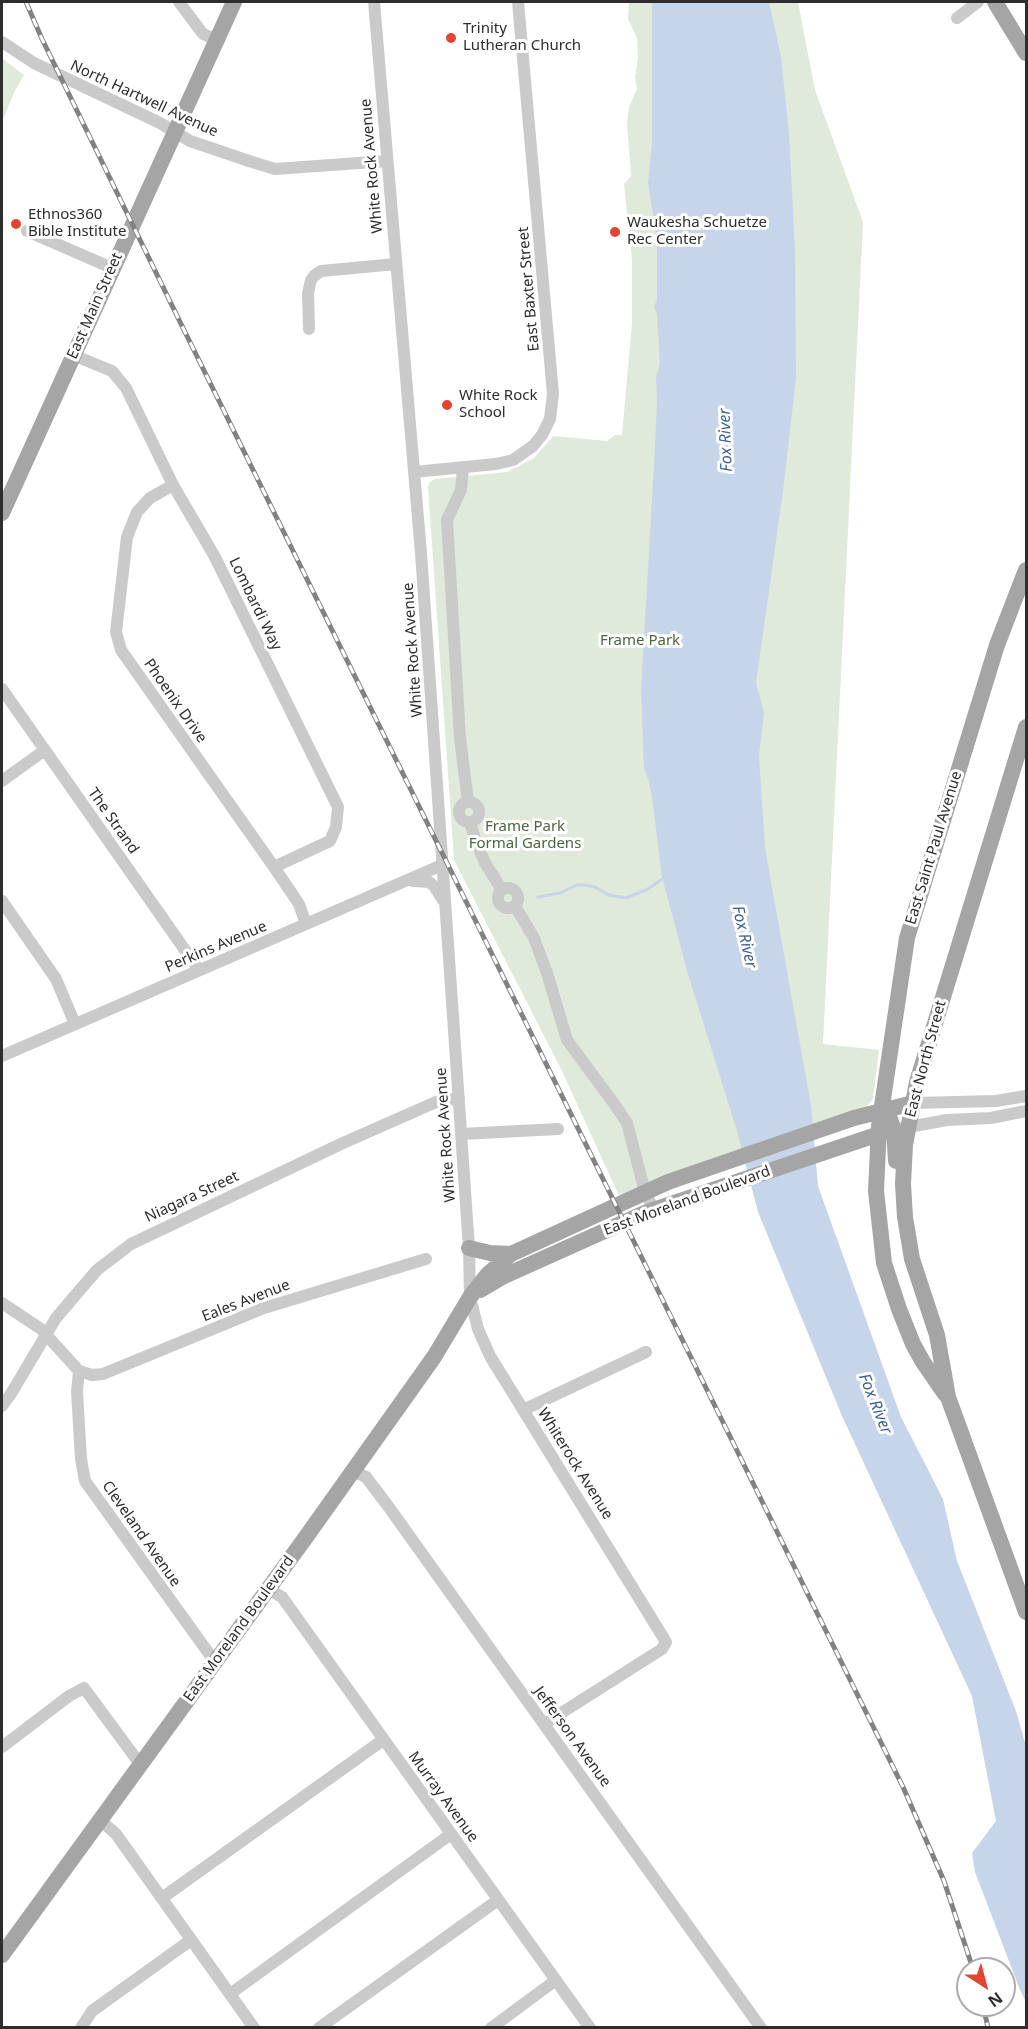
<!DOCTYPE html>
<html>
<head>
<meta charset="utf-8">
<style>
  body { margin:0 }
  #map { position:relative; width:1028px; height:2029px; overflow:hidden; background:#fff; font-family:"Noto Sans",sans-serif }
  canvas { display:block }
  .frame { position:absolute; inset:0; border:3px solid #2d2d2d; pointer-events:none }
  .north { position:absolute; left:956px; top:1957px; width:60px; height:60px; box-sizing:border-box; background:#fff; border:2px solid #ababab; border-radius:50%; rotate:144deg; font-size:16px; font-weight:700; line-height:24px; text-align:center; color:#2d2d2d }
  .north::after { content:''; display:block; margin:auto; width:21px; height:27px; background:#e04632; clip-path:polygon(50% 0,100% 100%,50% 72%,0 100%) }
</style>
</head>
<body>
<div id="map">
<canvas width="1028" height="2029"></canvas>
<div class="frame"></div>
<div class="north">N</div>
</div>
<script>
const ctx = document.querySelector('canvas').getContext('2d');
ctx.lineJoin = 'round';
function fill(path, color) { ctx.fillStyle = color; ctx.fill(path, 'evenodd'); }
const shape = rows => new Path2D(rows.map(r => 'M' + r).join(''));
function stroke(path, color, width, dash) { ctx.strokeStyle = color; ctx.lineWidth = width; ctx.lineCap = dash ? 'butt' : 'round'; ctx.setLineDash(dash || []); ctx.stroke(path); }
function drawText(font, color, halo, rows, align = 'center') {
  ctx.font = font + ' "Noto Sans",sans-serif'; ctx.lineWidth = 6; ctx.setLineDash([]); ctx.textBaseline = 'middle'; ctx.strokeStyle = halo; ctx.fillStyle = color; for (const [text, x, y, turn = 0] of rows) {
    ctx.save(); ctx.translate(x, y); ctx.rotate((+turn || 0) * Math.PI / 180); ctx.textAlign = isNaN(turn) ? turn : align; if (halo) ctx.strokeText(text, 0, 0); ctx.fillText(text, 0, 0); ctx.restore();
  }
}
fill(shape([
  [629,2,798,2,815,90,863,222,823,1044,879,1050,873,1099,866,1107,620,1198,562,1071,454,860,428,487,430,482,435,479,507,472,534,458,553,436,607,441,615,435,622,435,632,323,632,260,624,184,631,176,627,123,629,107,637,89,635,77,638,58,637,38,628,19],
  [2,58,24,75,15,91,2,121]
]), '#e0eada');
fill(shape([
  [652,2,769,2,781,57,789,133,795,248,796,378,783,491,756,683,764,713,759,755,765,848,811,1106,818,1186,901,1417,943,1499,957,1561,1016,1711,1026,1746,1026,2002,1020,1990,975,1872,972,1853,996,1821,972,1696,842,1416,758,1212,737,1131,688,974,662,877,652,797,649,782,644,768,641,689,654,465,657,402,656,378,660,363,657,314,654,308,657,298,657,240,648,183,652,143]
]), '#c7d5ea');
stroke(shape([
  [538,897,560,893,577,885,585,885,595,887,609,895,626,898,646,890,664,878]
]), '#c7d5ea', 3);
stroke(shape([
  [179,2,203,34,217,40],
  [374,2,421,553,469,1248,470,1297,478,1329,490,1356,666,1642,662,1649,544,1724],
  [957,18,978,2],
  [2,42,34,63,160,123,190,141,252,162,275,169,387,161],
  [27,231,112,268],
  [309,329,308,293,311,280,314,276,321,271,396,264],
  [73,355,112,371,126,388,173,485,215,557,338,807,336,827,330,841,274,867],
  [463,468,461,490,447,520,460,738,468,802],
  [414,472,496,464,513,460,533,446,542,435,550,419,553,394,518,2],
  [173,485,150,498,137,512,127,537,116,632,121,650,274,867,299,904,306,924],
  [2,689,199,970],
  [2,781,45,750],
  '459 812a10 10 0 1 1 20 0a10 10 0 1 1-20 0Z',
  [470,822,475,839,485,863,502,890],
  [413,881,429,882,434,886,443,900],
  '498 898a10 10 0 1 1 20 0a10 10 0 1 1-20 0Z',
  [2,901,56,979,75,1024],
  [515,906,534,938,547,973,567,1040,615,1105,627,1123,645,1192,654,1210],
  [2,1056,442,865],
  [913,1103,996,1101,1026,1096],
  [903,1128,947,1120,991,1118,1026,1111],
  [461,1134,558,1129],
  [2,1303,41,1329,79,1371,92,1375,103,1374,264,1308,426,1259],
  [79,1371,77,1392,81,1459,85,1481,215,1662],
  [2,1406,12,1392,56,1318,97,1270,131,1244,343,1143,436,1102,459,1098],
  [523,1410,646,1352],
  [353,1471,366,1477,388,1506,761,2028],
  [268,1589,282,1597,590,2028],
  [2,1747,69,1696,84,1688,140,1764],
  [100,1820,116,1834,254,2028],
  [162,1898,383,1740],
  [230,1994,451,1834],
  [81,2028,92,2011,191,1940],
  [319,2028,498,1900],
  [491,2028,556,1980]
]), '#cacaca', 12);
stroke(shape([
  [995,2,1026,53],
  [2,513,234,2],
  [1026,727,917,1082,905,1145,903,1184,905,1217,912,1259,937,1335,948,1397,1026,1612],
  [882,1109,888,1114,894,1130,896,1161],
  [469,1248,490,1253,511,1254],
  [480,1290,502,1277,647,1212,879,1134],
  [945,1394,923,1362,913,1344,899,1309,884,1263,876,1191,879,1126,907,938,997,645,1026,570],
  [2,1955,306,1537,434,1357,470,1297,488,1274,511,1254,668,1182,854,1118,913,1103]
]), '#a5a5a5', 16);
const rail = shape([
  [26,2,42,39,184,330,903,1787,944,1881,973,1969],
  [983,2005,988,2028]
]);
stroke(rail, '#828282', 5);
stroke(rail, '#fff', 3, [9]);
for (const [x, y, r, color] of [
  [451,38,6,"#e04632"],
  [16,224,6,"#e04632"],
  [615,232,6,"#e04632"],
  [447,405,6,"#e04632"]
]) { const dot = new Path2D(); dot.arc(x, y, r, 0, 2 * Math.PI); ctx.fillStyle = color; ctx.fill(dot); stroke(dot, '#fff', 2); }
drawText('15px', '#2d2d2d', '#fff', [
  ["Trinity",463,29],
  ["Lutheran Church",463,46],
  ["Ethnos360",28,215],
  ["Bible Institute",28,232],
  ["Waukesha Schuetze",627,223],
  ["Rec Center",627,240],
  ["White Rock",459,396],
  ["School",459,413]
], 'left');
drawText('15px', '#2d2d2d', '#fff', [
  ["North Hartwell Avenue",144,99,25],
  ["White Rock Avenue",372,166,-95],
  ["East Baxter Street",529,289,-95],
  ["East Main Street",95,306,-66],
  ["Lombardi Way",255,604,64],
  ["White Rock Avenue",413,650,-94],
  ["Phoenix Drive",175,701,55],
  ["The Strand",113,821,55],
  ["East Saint Paul Avenue",934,848,-73],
  ["Perkins Avenue",216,947,-23],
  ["East North Street",926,1059,-75],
  ["White Rock Avenue",446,1135,-94],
  ["Niagara Street",192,1197,-25],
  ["East Moreland Boulevard",687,1201,-20],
  ["Eales Avenue",246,1301,-21],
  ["Whiterock Avenue",575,1464,58],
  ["Cleveland Avenue",141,1534,55],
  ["East Moreland Boulevard",239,1629,-54],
  ["Jefferson Avenue",572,1737,54],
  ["Murray Avenue",443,1797,54]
]);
drawText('15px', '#48673c', '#fff', [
  ["Frame Park",640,641],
  ["Frame Park",525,827],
  ["Formal Gardens",525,844]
]);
drawText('italic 16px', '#3d5f8c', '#fff', [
  ["Fox River",726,440,-92],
  ["Fox River",744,937,77],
  ["Fox River",875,1404,68]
]);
</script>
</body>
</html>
